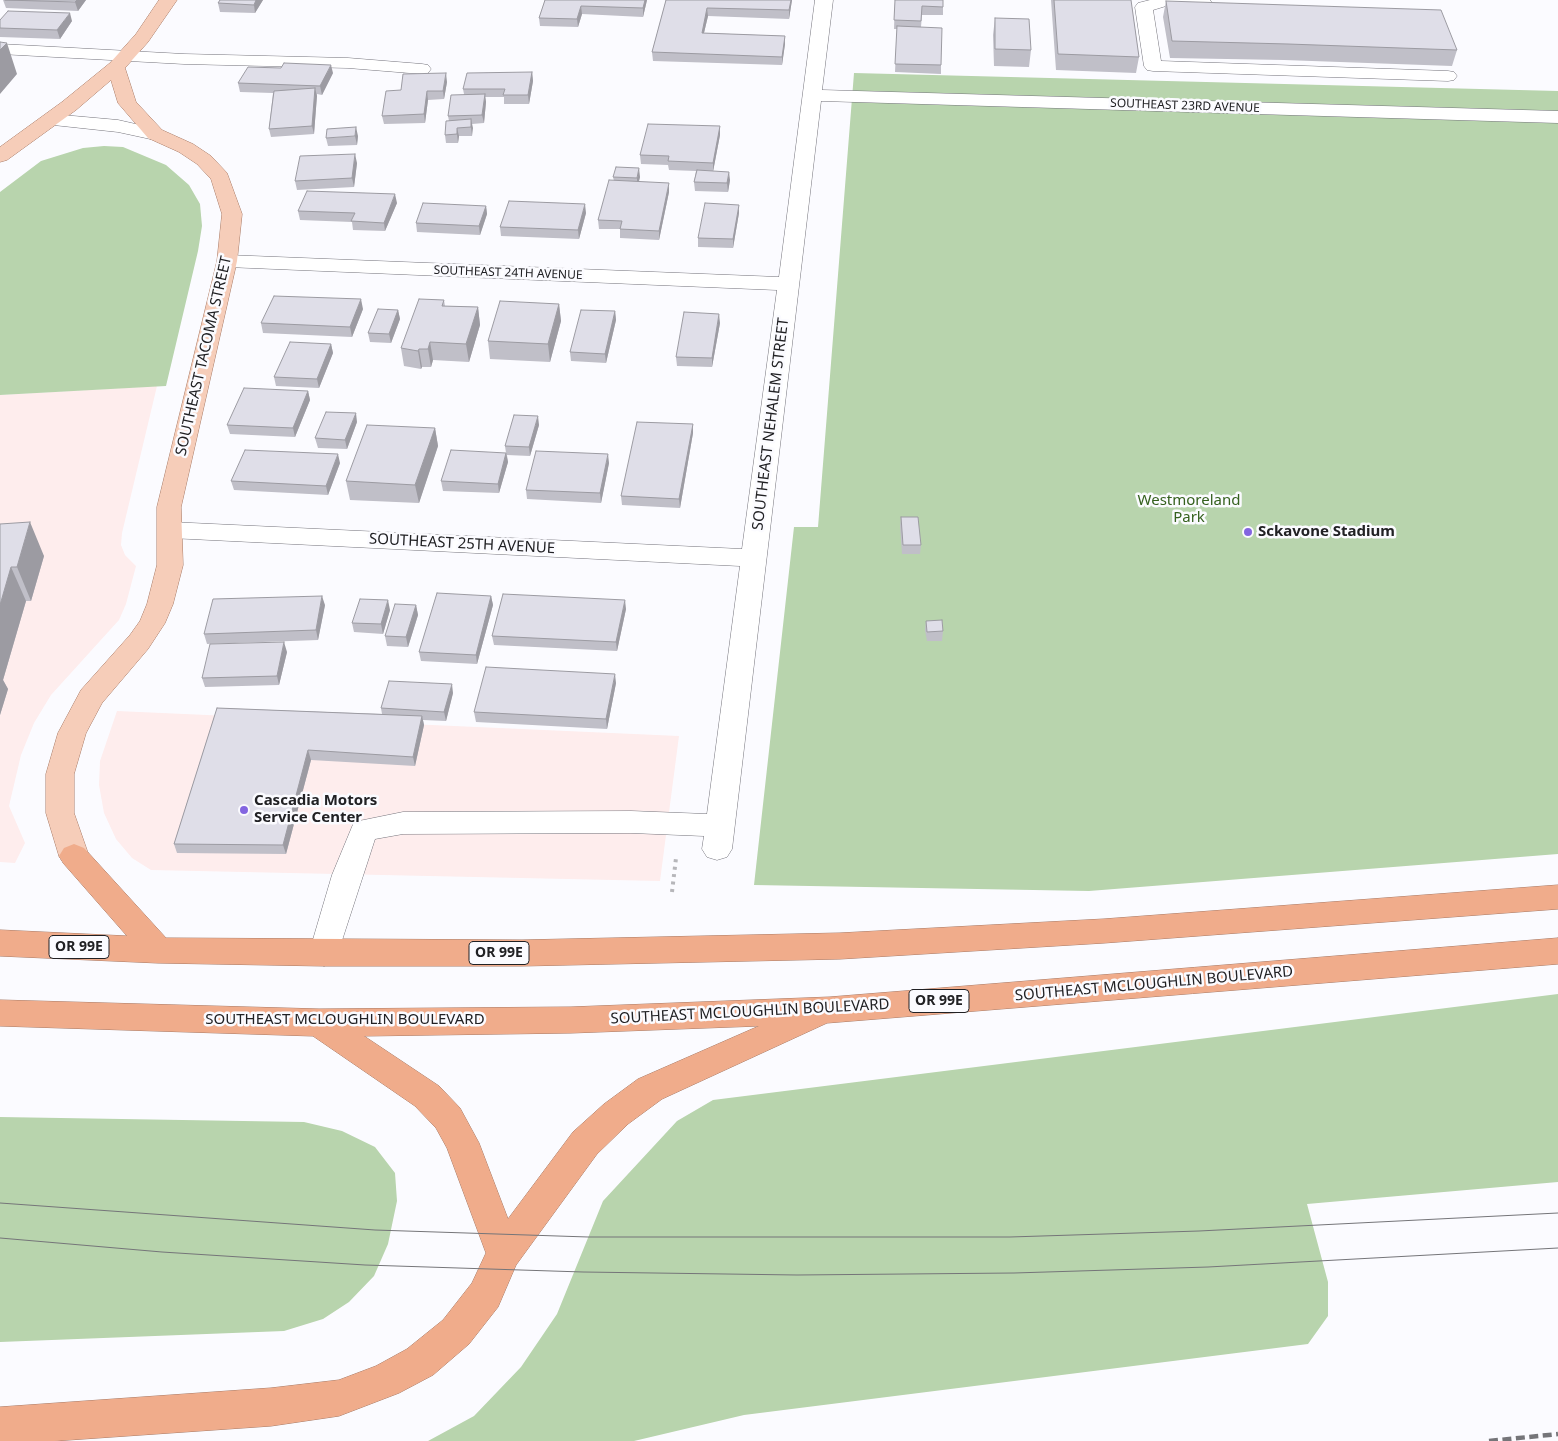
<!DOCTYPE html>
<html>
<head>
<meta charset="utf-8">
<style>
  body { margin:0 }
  canvas { display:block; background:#fbfbff }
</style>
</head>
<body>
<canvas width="1558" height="1441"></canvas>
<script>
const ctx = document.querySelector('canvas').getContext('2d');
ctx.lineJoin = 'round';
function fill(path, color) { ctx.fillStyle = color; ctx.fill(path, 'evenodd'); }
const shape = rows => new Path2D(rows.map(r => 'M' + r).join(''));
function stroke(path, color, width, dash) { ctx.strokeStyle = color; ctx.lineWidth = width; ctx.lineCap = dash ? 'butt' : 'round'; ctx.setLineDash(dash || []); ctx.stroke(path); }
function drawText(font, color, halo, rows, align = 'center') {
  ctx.font = font + ' "Noto Sans",sans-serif'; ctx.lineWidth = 5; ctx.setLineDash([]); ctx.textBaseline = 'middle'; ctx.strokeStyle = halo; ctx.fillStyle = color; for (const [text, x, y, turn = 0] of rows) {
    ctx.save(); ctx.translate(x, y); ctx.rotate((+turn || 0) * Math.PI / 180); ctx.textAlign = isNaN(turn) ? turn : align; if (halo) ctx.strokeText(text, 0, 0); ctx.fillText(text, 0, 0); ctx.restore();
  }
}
fill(shape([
  [157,386,122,533,121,545,125,555,136,566,126,604,119,620,51,695,34,723,21,755,9,806,25,843,15,863,0,862,0,395],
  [117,711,679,736,660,881,151,870,132,858,116,839,104,813,99,785,100,761]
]), '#feeded');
fill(shape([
  [854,73,1558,91,1558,854,1089,891,754,885,794,527,818,527],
  [104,146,123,147,166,165,189,185,200,204,202,226,198,251,166,386,0,395,0,192,41,161,83,148],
  [1558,994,1558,1182,1307,1204,1328,1282,1328,1316,1308,1344,744,1415,634,1441,428,1441,474,1416,521,1367,557,1314,603,1201,677,1121,713,1100],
  [0,1117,304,1122,342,1131,375,1147,395,1173,397,1201,388,1244,374,1276,349,1302,323,1319,284,1331,0,1342]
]), '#b8d4ad');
const minor = shape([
  [815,0,833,0,822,90,1558,111,1558,123,821,101,732,849,727,857,717,860,707,857,702,849,704,836,631,833,403,834,375,839,335,962,324,966,313,962,309,953,332,875,354,822,403,812,631,811,707,814,740,566,170,538,161,536,158,530,161,524,170,522,742,549,777,290,227,267,220,265,217,261,220,257,227,255,779,277,815,0],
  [1150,0,1210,0,1212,3,1209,7,1203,8,1166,6,1153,10,1161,61,1448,71,1454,72,1457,76,1454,80,1448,81,1153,71,1147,70,1144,66,1135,7,1138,3,1150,0],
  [0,44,184,54,348,58,422,64,428,65,431,69,428,73,422,74,348,68,184,64,0,54,0,44],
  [51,114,118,120,162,130,165,134,162,138,155,140,118,132,44,124,42,120,44,116,51,114]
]);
const major = shape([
  [159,0,177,0,148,42,125,68,136,102,162,130,193,144,211,156,227,173,242,214,237,261,181,507,183,565,173,604,165,623,148,649,102,703,86,733,74,774,74,813,89,856,84,864,74,868,64,864,59,856,46,813,46,774,58,733,81,690,130,635,140,621,147,604,157,565,157,507,217,261,222,214,211,179,197,164,179,152,148,138,118,103,111,80,76,110,7,160,0,162,0,147,62,102,110,63,136,34,159,0]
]);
const highway = shape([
  [74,844,84,848,166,938,522,940,840,933,1104,919,1558,885,1558,909,1104,943,840,959,522,966,324,966,158,963,0,956,0,930,127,936,64,864,59,856,64,848,74,844],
  [1558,938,1558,964,827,1023,662,1099,628,1124,597,1154,516,1265,498,1307,469,1344,433,1375,399,1393,339,1416,271,1426,54,1441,0,1441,0,1407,271,1388,339,1380,376,1366,407,1349,443,1320,472,1283,486,1253,447,1148,436,1128,415,1106,313,1036,0,1026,0,1000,319,1009,571,1007,830,997,1558,938],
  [759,1026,638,1079,604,1104,573,1132,508,1219,479,1143,460,1108,439,1086,364,1036,571,1033,759,1026]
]);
stroke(minor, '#75747c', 1);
stroke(major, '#a87b67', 1);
stroke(highway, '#a87b67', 1);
stroke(shape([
  [672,892,676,858]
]), '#b6b6ba', 4, [3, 4.5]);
fill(minor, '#fff');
fill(major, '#f6cdb9');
fill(highway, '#f0ac8b');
stroke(shape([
  [0,1203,375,1230,588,1237,1010,1237,1199,1231,1558,1213],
  [0,1238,162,1252,365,1265,583,1272,797,1275,1014,1273,1208,1267,1558,1248]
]), '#757579', 1);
stroke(shape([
  [1489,1441,1558,1434]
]), '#757579', 4.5, [9, 4.5]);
fill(shape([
  [3,0,86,0,78,11,6,8],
  [220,0,263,0,255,13,220,12,218,3],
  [545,0,647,0,643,17,582,14,578,27,540,26,539,18],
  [666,0,792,0,789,19,708,16,704,33,785,36,785,44,782,65,653,61,652,52],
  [895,0,943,0,943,15,922,15,921,27,941,65,941,74,895,72,897,29,894,29],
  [1051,0,1131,0,1139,57,1136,73,1056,70],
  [1166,1,1457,50,1452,66,1284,60,1170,58,1163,17],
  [995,18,1031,50,1029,67,994,66,993,35],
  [0,20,72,21,60,39,0,37],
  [532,72,533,81,529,104,504,104,504,97,485,97,486,102,484,123,472,124,472,136,459,136,458,143,446,143,445,135,449,121,448,116,464,94,463,89],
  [333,73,322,95,317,94,314,134,271,137,269,129,273,93,240,92,238,83],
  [447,82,444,99,428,100,425,123,384,124,382,116,401,90],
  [720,126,720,135,713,171,730,180,728,192,695,191,694,182,696,171,669,170,668,165,641,164,640,155],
  [358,136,357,145,328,146,326,138],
  [357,163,354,187,297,190,295,181],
  [613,177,640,177,639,182,669,192,659,240,620,238,620,229,599,229,598,220,614,181],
  [397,203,385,231,353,230,352,222,300,220,298,211],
  [486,206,487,214,480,235,417,232,416,223],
  [586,213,579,239,501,236,500,227],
  [739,213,733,248,698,247,698,238],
  [444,300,445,306,478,307,480,325,469,362,433,360,431,367,422,367,421,369,404,366,401,348],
  [559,304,561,321,550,362,490,359,488,341],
  [363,309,352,337,263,333,261,323],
  [398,310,400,319,391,343,370,342,368,333],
  [615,311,616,320,606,363,571,361,570,352],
  [720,323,712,367,677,366,676,357],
  [331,344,333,353,319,388,276,386,274,377],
  [308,391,310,400,295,437,230,434,227,425],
  [357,422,347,449,318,448,315,438],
  [693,424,693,433,680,508,622,505,621,496],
  [539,425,530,456,507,455,508,462,499,493,443,491,441,481,506,453,505,446],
  [435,428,438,446,419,503,350,500,346,481],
  [340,463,328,495,234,490,231,481],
  [609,463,601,503,527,499,526,490],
  [901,517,921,545,920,554,902,554,900,526],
  [0,524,44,556,31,601,26,601,3,680,8,689,0,715],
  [491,596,493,605,477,664,421,661,419,652],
  [325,605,318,640,207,644,204,634],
  [416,605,418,615,408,647,387,646,385,636],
  [626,609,617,651,494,645,492,636],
  [390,610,383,634,354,632,352,623],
  [926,621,943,631,942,641,927,641,925,630],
  [287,652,279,685,205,687,202,678],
  [616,683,607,729,476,722,474,712],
  [453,693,446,721,423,720,424,725,415,766,311,760,286,854,177,853,174,844,217,708,382,714,381,708]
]), '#c0bfc8');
fill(shape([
  [77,0,86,0,78,11,75,2],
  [256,0,263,0,255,13,254,5],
  [645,0,647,0,643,17,643,8],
  [791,0,792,0,789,19,789,10],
  [581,6,582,14,578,27,577,19],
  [707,8,708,16,702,41,702,33],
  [70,13,72,21,60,39,57,30],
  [785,36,785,44,782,65,782,57],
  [7,43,17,74,0,94,0,50],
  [331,65,333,73,322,95,320,86],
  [532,72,533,81,529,104,528,95],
  [446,73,447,82,444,99,443,91],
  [315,88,317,96,314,134,312,126],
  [427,91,428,100,425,123,424,114],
  [485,94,486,102,484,123,482,115],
  [471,119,473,128,472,136,471,127],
  [720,126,720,135,713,172,713,163],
  [356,127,358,136,357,145,355,136],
  [457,128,459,136,458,143,457,134],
  [355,154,357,163,354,187,352,178],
  [639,168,640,177,637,187,637,178],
  [729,172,730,180,728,192,727,183],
  [669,183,669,192,659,240,659,231],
  [395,194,397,203,385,231,384,223],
  [585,204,586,213,579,239,578,230],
  [739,205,739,213,733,248,733,239],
  [486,206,487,214,480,235,479,226],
  [361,299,363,309,352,337,350,327],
  [559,304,561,321,550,362,548,344],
  [478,307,480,325,469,362,466,344],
  [398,310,400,319,391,343,389,334],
  [615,311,616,320,606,363,605,354],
  [719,314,720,323,712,367,712,358],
  [430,342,433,360,431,367,428,349],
  [331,344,333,353,319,388,317,379],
  [419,349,422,367,421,369,418,351],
  [308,391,310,400,295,437,293,428],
  [356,413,357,422,347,449,345,440],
  [538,416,539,425,530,456,529,447],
  [693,424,693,433,680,508,679,499],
  [435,428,438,446,419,503,415,485],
  [506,453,508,462,499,493,498,484],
  [338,454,340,463,328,495,326,486],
  [608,454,609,463,601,503,600,493],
  [30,522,44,556,31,601,17,567],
  [11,567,26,601,3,680,8,689,0,715,0,605],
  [322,596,325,605,318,640,316,630],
  [491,596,493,605,477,664,476,655],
  [388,600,390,610,383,634,381,624],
  [625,600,626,609,617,651,616,642],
  [416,605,418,615,408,647,406,637],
  [284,642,287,652,279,685,277,676],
  [615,674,616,683,607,729,606,719],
  [452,684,453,693,446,721,444,712],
  [422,716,424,725,415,766,413,757],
  [308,750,311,760,286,854,283,845]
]), '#9c9ba2');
const building = shape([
  [5,0,77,0,75,2,5,0],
  [220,0,256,0,254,5,218,3,220,0],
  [545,0,645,0,643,8,581,6,577,19,539,18,545,0],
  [666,0,791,0,789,10,707,8,702,33,785,36,782,57,652,52,666,0],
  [895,0,943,0,943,7,922,6,921,21,894,20,895,0],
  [1054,0,1131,0,1139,57,1058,54,1054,0],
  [1166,1,1441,10,1457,50,1288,44,1172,41,1166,1],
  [8,11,70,13,57,30,0,28,0,20,8,11],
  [995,18,1029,19,1031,50,995,49,995,18],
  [897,26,942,28,941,65,895,64,897,26],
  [0,42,7,43,0,50,0,42],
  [284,63,331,65,320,86,238,83,248,67,281,68,284,63],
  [532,72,528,95,503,95,505,89,463,89,467,73,532,72],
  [446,73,443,91,427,91,424,114,382,116,386,91,401,90,403,74,446,73],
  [315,88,312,126,269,129,274,91,315,88],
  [485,94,482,115,448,116,451,95,485,94],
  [471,119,471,127,457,128,457,134,445,135,446,121,471,119],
  [648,124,720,126,713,163,668,161,669,156,640,155,648,124],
  [356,127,355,136,326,138,327,129,356,127],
  [355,154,352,178,295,181,300,156,355,154],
  [616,167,639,168,637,178,613,177,616,167],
  [697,170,729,172,727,183,694,182,697,170],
  [609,180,669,183,659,231,620,229,622,221,598,220,609,180],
  [307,191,395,194,384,223,351,221,355,213,298,211,307,191],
  [509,201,585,204,578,230,500,227,509,201],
  [423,203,486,206,479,226,416,223,423,203],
  [705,203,739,205,733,239,698,238,705,203],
  [274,296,361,299,350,327,261,323,274,296],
  [419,299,444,300,442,306,478,307,466,344,430,342,428,349,419,349,418,351,401,348,419,299],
  [500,301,559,304,548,344,488,341,500,301],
  [378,309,398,310,389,334,368,333,378,309],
  [581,310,615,311,605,354,570,352,581,310],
  [684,312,719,314,712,358,676,357,684,312],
  [290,342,331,344,317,379,274,377,290,342],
  [244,388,308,391,293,428,227,425,244,388],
  [326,412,356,413,345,440,315,438,326,412],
  [514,415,538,416,529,447,505,446,514,415],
  [637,422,693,424,679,499,621,496,637,422],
  [367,425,435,428,415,485,346,481,367,425],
  [245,450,338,454,326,486,231,481,245,450],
  [451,450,506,453,498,484,441,481,451,450],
  [536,451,608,454,600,493,526,490,536,451],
  [901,517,918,517,921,545,903,545,901,517],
  [30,522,17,567,11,567,0,605,0,524,30,522],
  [437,593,491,596,476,655,419,652,437,593],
  [503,594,625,600,616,642,492,636,503,594],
  [322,596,316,630,204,634,213,599,322,596],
  [360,599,388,600,381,624,352,623,360,599],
  [395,604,416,605,406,637,385,636,395,604],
  [942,620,943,631,927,632,926,621,942,620],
  [284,642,277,676,202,678,210,644,284,642],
  [486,667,615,674,606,719,474,712,486,667],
  [389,681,452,684,444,712,381,708,389,681],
  [217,708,422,716,413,757,308,750,283,845,174,844,217,708]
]);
fill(building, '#dfdee8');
stroke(building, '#9c9ba2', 1);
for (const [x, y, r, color] of [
  [1248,532,5,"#8365e0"],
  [244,810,5,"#8365e0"]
]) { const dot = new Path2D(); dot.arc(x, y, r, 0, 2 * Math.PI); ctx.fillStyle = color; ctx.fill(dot); stroke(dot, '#fbfbff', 2); }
drawText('12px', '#212124', '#fbfbff', [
  ["SOUTHEAST 23RD AVENUE",1185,106,2],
  ["SOUTHEAST 24TH AVENUE",508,273,2]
]);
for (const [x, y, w] of [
  [79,947,60],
  [499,953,60],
  [939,1001,60]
]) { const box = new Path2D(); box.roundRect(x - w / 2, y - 11.5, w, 23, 4); ctx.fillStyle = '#fbfbff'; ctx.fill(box); stroke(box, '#212124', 1); }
drawText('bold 14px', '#212124', null, [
  ["OR 99E",79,947],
  ["OR 99E",499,953],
  ["OR 99E",939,1001]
]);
drawText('15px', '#212124', '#fbfbff', [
  ["SOUTHEAST TACOMA STREET",204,356,-77],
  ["SOUTHEAST NEHALEM STREET",771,424,-83],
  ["SOUTHEAST 25TH AVENUE",462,544,3],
  ["SOUTHEAST MCLOUGHLIN BOULEVARD",1154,984,-5],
  ["SOUTHEAST MCLOUGHLIN BOULEVARD",750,1012,-3],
  ["SOUTHEAST MCLOUGHLIN BOULEVARD",345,1020]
]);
drawText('15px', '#35611e', '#fbfbff', [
  ["Westmoreland",1189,501],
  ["Park",1189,518]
]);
drawText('bold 15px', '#212124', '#fbfbff', [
  ["Sckavone Stadium",1258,532],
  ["Cascadia Motors",254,801],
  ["Service Center",254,818]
], 'left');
</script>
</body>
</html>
